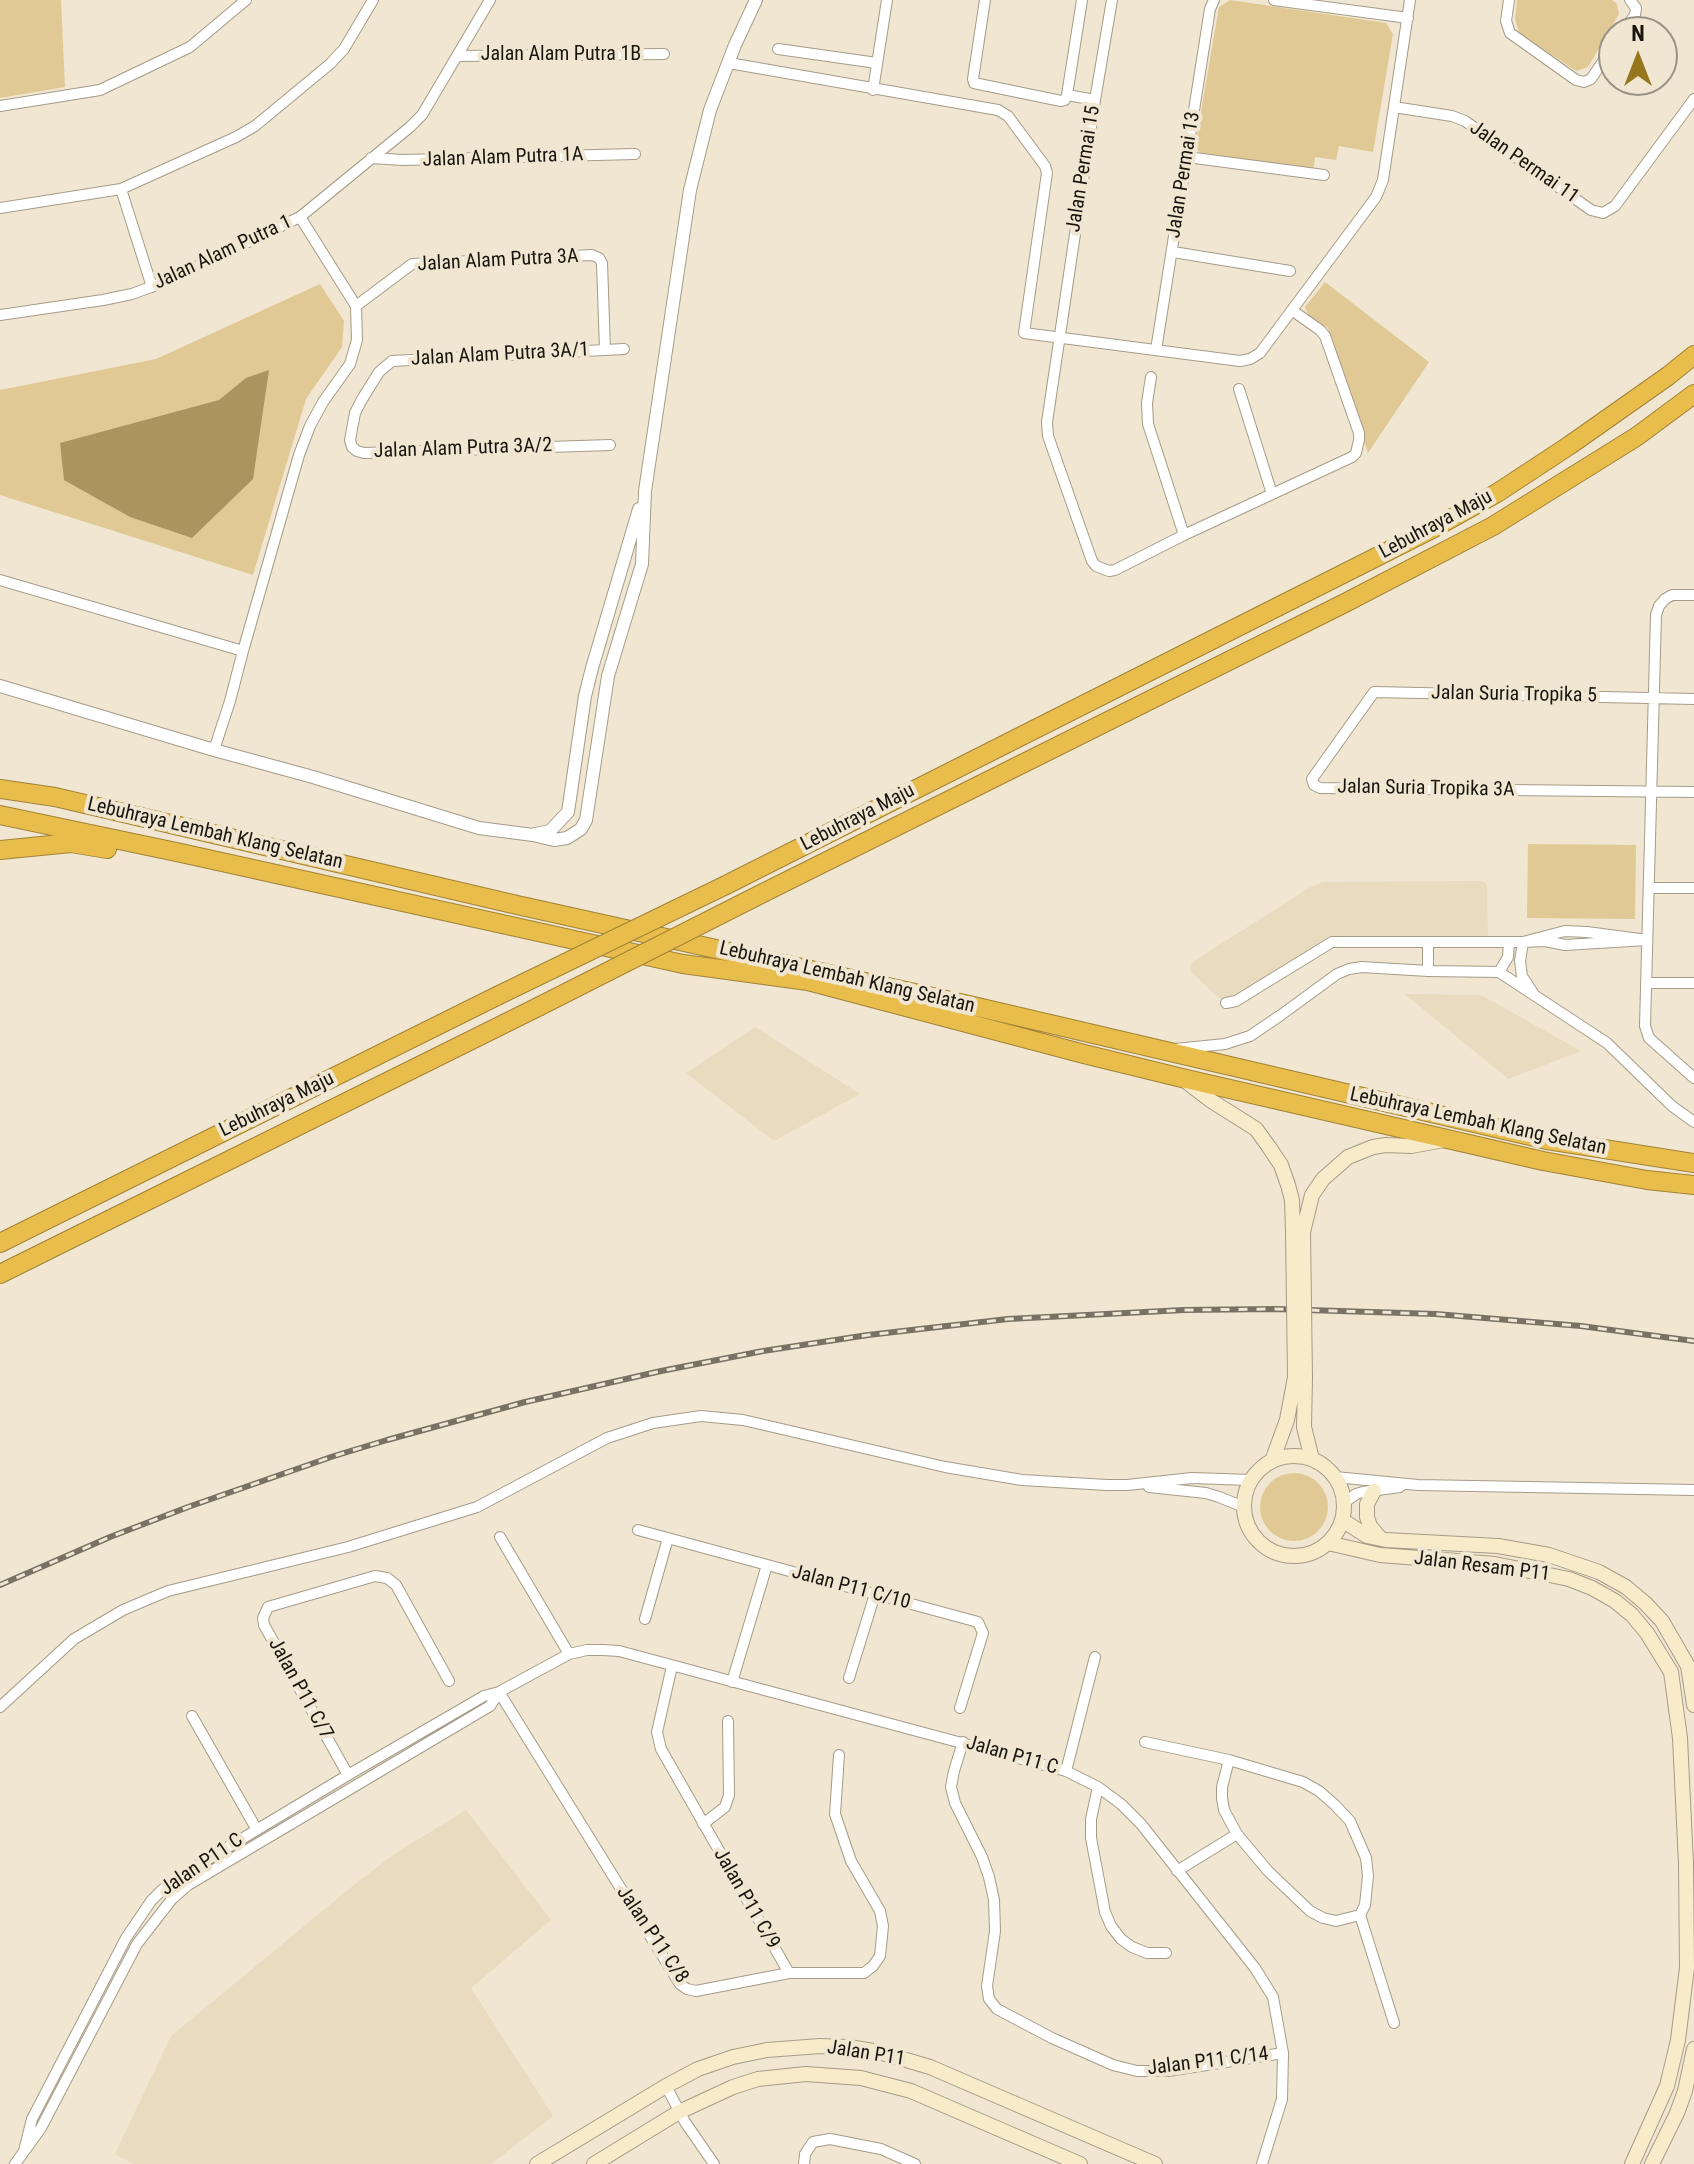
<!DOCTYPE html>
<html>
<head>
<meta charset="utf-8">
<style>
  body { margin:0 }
  #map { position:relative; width:1694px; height:2164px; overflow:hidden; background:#f0e6d1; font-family:"Roboto Condensed",sans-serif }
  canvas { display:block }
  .north { position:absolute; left:1598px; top:16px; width:80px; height:80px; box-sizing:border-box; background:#f0e6d1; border:2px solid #9a9383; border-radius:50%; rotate:0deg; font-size:22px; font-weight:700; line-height:32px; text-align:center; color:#1a160f }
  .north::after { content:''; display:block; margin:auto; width:28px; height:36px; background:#96761e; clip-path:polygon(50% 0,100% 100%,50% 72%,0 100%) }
</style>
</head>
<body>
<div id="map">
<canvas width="1694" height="2164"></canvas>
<div class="north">N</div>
</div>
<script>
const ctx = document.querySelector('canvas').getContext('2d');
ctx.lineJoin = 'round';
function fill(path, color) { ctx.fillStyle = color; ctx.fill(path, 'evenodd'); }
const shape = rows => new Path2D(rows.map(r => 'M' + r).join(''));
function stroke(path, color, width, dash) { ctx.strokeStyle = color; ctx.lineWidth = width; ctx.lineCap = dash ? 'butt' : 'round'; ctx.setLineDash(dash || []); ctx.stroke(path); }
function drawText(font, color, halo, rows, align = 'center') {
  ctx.font = font + ' "Roboto Condensed",sans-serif'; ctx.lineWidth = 8; ctx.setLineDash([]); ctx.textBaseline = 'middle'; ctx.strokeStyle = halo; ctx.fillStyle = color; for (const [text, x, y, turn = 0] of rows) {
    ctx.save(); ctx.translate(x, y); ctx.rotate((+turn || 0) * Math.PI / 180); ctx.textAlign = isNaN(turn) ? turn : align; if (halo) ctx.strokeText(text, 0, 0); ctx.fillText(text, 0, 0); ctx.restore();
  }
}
fill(shape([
  [1481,881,1486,883,1487,886,1488,938,1333,938,1236,997,1224,1000,1219,998,1190,971,1190,966,1194,961,1309,888,1323,882],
  [1405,994,1481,995,1581,1051,1508,1079],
  [755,1027,860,1094,774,1141,686,1073],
  [466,1810,551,1920,471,1988,553,2116,491,2164,133,2164,115,2154,171,2036,360,1880,396,1853]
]), '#e8dbbf');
fill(shape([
  [0,0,61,0,65,87,0,98],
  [1230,0,1386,23,1393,34,1373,152,1339,146,1336,160,1315,157,1313,172,1200,153,1195,146,1219,7],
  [1517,0,1612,0,1617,4,1619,14,1588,67,1576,71,1519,33,1515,19],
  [1325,282,1429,362,1368,453,1328,328,1309,317,1305,307],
  [320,284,344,321,342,347,306,399,253,575,0,495,0,390,156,359],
  [1528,844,1636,845,1635,919,1527,918],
  '1260 1507a34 34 0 1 1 68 0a34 34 0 1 1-68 0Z'
]), '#e0c995');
fill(shape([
  [269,370,253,479,192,538,130,517,64,480,60,443,219,400,246,378]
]), '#ab945e');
const minor = shape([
  [985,0,973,79,974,83,1061,101,1065,100,1067,95],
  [1082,0,1067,95,1095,100],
  [1112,0,1095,100,1047,422,1048,436,1092,561,1096,566,1109,571,1115,570,1184,535,1352,457,1356,453,1359,440,1359,433,1325,336,1320,330,1293,311],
  [1274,0,1408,18],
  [1509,0,1506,21,1510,33,1576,80,1584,82,1591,79,1614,45],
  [1623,32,1635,15,1636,8,1630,0],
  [778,49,877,63],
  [457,56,664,54],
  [729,63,998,110,1008,116,1045,166,1047,173,1024,333,1240,361,1250,359,1260,353,1376,197,1383,180,1410,0],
  [873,90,887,0],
  [0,106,100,90,190,47,246,0],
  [1394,107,1452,116,1465,121,1591,210,1603,213,1615,206,1694,99],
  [1187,157,1324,175],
  [371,158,403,160,635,154],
  [121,189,152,287],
  [0,208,121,189,236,137,255,126,330,64,344,49,373,0],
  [1173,252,1290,271],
  [356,306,412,264,592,255,599,258,602,263,605,350],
  [0,315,103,300,132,294,167,281,300,217,410,127,422,115,490,0],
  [1156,350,1210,9,1214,0],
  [1151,377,1147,403,1148,424,1184,535],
  [1239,389,1272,494],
  [610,445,364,453,357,451,352,447,350,440,355,413,361,401,379,372,392,361,624,349],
  [0,580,243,651],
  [1694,595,1672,595,1665,599,1659,606,1656,615,1645,1026,1649,1038,1694,1078],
  [1694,699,1374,692,1312,779,1314,785,1320,788,1694,792],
  [214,750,230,701,243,651,299,455,310,426,323,402,350,364,357,340,356,306,300,217],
  [1649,888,1694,888],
  [1565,931,1587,932,1647,940,1565,945,1545,941,1523,942,1565,931],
  [1428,942,1428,971],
  [1499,972,1508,957,1509,942],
  [1646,983,1694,983],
  [1226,1003,1236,1001,1332,942,1523,942,1520,961,1522,976,1533,993],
  [1175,1049,1225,1044,1250,1036,1281,1015,1337,974,1349,969,1362,967,1428,971,1499,972,1607,1043,1672,1106,1694,1122],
  [1335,1477,1418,1485,1694,1490],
  [1149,1487,1206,1493,1219,1497,1244,1507],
  [1344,1503,1356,1494,1363,1492,1400,1487],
  [638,1530,978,1622,983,1633,960,1708],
  [500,1537,569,1654],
  [645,1619,668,1538],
  [672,1666,657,1732,661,1749,789,1973],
  [849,1678,875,1594],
  [732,1682,767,1565],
  [499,1692,680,1984,687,1989,696,1991,789,1973,864,1973,873,1966,880,1956,883,1926,880,1911,851,1861,835,1814,839,1755],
  [0,1707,74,1639,123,1610,168,1591,348,1547,477,1507,607,1438,653,1423,701,1416,743,1420,945,1467,1022,1480,1107,1485,1127,1485,1192,1478,1251,1480],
  [192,1716,257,1830],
  [963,1742,954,1771,951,1787,955,1803,982,1857,989,1877,994,1900,995,1931,987,1986,989,1999,997,2009,1052,2038,1113,2065,1137,2071,1168,2071,1283,2053],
  [1145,1742,1229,1760,1303,1782,1319,1791,1335,1805,1350,1821,1366,1858,1368,1876,1365,1905,1360,1915,1336,1921,1323,1918,1310,1911,1268,1871,1237,1834,1224,1810,1222,1798,1222,1787,1229,1760],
  [1066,1771,1095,1657],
  [348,1775,264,1625,263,1618,268,1607,375,1576,387,1578,396,1585,449,1681],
  [1098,1787,1091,1819,1091,1838,1105,1912,1111,1926,1121,1939,1132,1947,1147,1953,1166,1953],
  [703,1824,725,1807,729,1795,728,1721],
  [1177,1871,1237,1834],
  [1360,1915,1394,2023],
  [666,2086,685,2122,714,2164],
  [24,2151,32,2119,126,1938,151,1901,162,1890,175,1879,348,1775,484,1696,499,1692,569,1654,587,1650,603,1650,619,1651,1066,1771,1098,1787,1121,1804,1141,1824,1255,1968,1273,1997,1283,2053,1282,2099,1262,2164],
  [15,2164,41,2128,137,1944,172,1899,188,1885,490,1706,499,1692],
  [804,2164,805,2154,813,2142,830,2139,881,2149,915,2164]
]);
const tertiary = shape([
  [0,686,214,750,313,777,479,828,533,835,554,840,567,838,581,829,586,820,608,676,642,564,645,491,690,190,710,110,735,45,756,0],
  [535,834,550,831,568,812,585,696,592,668,639,509]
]);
const secondary = shape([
  [1184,1080,1210,1100,1256,1129,1269,1147,1281,1165,1288,1185,1292,1200,1293,1231],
  [1303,1232,1312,1195,1323,1179,1348,1157,1373,1147,1386,1145,1411,1146,1444,1140],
  [1305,1378,1304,1427,1312,1459],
  '1244 1506a50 50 0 1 1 100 0a50 50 0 1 1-100 0Z',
  [1272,1461,1287,1420,1295,1377],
  [1374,1491,1367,1504,1367,1517,1370,1526,1380,1538],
  [1342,1520,1367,1536,1386,1540,1498,1546,1549,1555,1599,1572,1626,1587,1645,1603,1662,1621,1688,1666,1694,1705],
  [1328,1543,1380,1555,1495,1564,1569,1579,1592,1588,1615,1601,1632,1615,1647,1633,1671,1672,1680,1738,1686,1864,1687,1968,1678,2040,1667,2086,1632,2164],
  [537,2164,666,2086,698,2069,733,2057,767,2050,820,2046,849,2047,879,2052,930,2067,1155,2164],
  [594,2164,679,2112,733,2087,758,2079,806,2074,861,2078,911,2091,1080,2164],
  [1652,2164,1677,2113,1685,2091,1694,2049]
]);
const motorway = shape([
  [0,789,55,797,517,905,969,1005,1547,1140,1694,1163],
  [0,815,181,853,683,964,808,981,1084,1054,1182,1078,1543,1161,1647,1180,1694,1185],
  [0,850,71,843,107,849],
  [726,885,1434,528,1497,493,1570,445,1668,376,1694,355],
  [765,892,1343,604,1493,526,1636,437,1694,394],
  [0,1243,497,996],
  [0,1274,538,1007]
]);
stroke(minor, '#a59c88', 12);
stroke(tertiary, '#a59c88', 14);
stroke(secondary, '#a59c88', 16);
stroke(motorway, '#a18337', 20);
stroke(minor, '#fff', 10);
stroke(tertiary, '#fff', 12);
stroke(secondary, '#f8ebc9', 14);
stroke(motorway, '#e9bd4c', 18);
const rail = shape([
  [0,1585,110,1537,188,1507,334,1456,387,1440,525,1402,661,1371,763,1351,868,1335,1008,1319,1184,1310,1275,1309,1436,1314,1581,1326,1694,1341]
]);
stroke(rail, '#787164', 6);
stroke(rail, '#f0e6d1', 3, [9]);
const secondaryBridge = shape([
  [1293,1231,1295,1377],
  [1303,1232,1305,1378]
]);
const motorwayBridge = shape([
  [497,996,726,885],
  [538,1007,765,892]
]);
stroke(secondaryBridge, '#a59c88', 16, []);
stroke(motorwayBridge, '#a18337', 20, []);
stroke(secondaryBridge, '#f8ebc9', 14);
stroke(motorwayBridge, '#e9bd4c', 18);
drawText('20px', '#1a160f', '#f0e6d1', [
  ["Jalan Alam Putra 1B",561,55],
  ["Jalan Alam Putra 1A",503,158,-2],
  ["Jalan Permai 11",1524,163,35],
  ["Jalan Permai 15",1084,169,-81],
  ["Jalan Permai 13",1184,175,-81],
  ["Jalan Alam Putra 1",223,253,-25],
  ["Jalan Alam Putra 3A",498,261,-3],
  ["Jalan Alam Putra 3A/1",500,355,-3],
  ["Jalan Alam Putra 3A/2",463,449,-2],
  ["Lebuhraya Maju",1436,525,-28],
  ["Jalan Suria Tropika 5",1514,695,1],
  ["Jalan Suria Tropika 3A",1426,789,1],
  ["Lebuhraya Maju",858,818,-27],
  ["Lebuhraya Lembah Klang Selatan",215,834,13],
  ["Lebuhraya Lembah Klang Selatan",847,978,13],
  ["Lebuhraya Maju",277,1105,-26],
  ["Lebuhraya Lembah Klang Selatan",1478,1122,12],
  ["Jalan Resam P11",1482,1567,7],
  ["Jalan P11 C/10",851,1588,15],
  ["Jalan P11 C/7",300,1689,61],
  ["Jalan P11 C",1012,1756,16],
  ["Jalan P11 C",202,1865,-34],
  ["Jalan P11 C/9",746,1899,60],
  ["Jalan P11 C/8",652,1935,56],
  ["Jalan P11",866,2054,9],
  ["Jalan P11 C/14",1208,2062,-7]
]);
</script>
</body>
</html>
